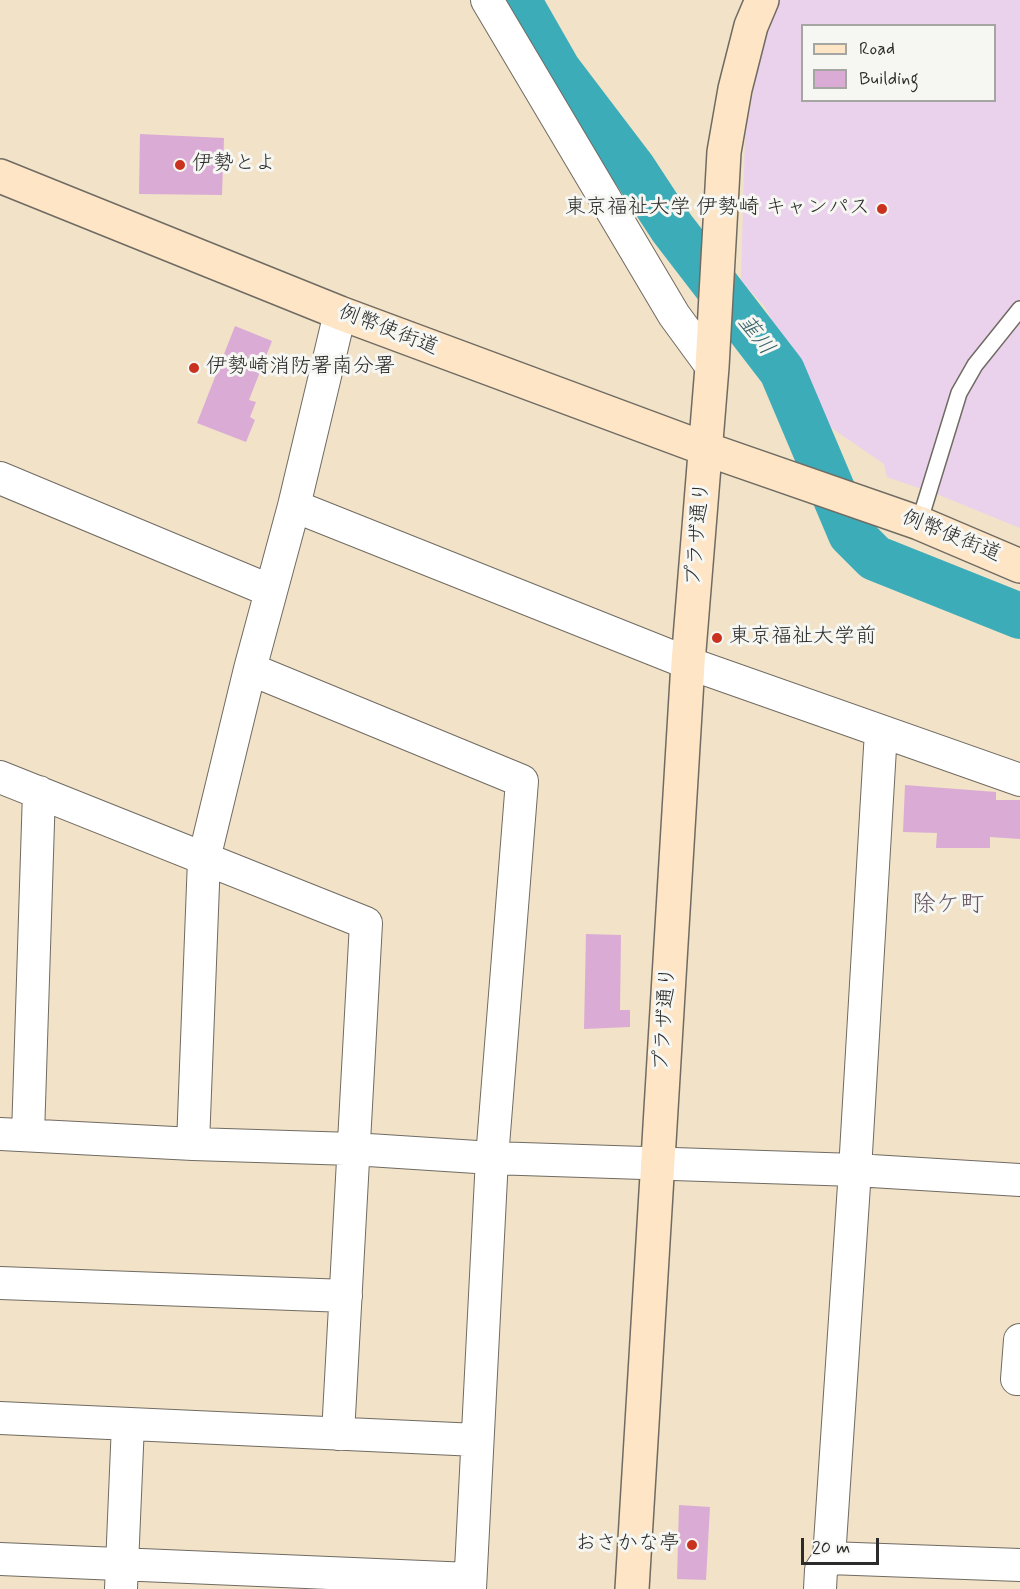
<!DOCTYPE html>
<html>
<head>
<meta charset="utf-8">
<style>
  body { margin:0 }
  #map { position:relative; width:1020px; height:1589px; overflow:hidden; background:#f1e2c8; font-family:Mynerve,sans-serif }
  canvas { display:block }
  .legend { position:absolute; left:801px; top:24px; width:195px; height:78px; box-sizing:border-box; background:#f6f6f2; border:2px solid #a5a5a2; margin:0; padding:8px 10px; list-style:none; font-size:18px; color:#2b2b2b }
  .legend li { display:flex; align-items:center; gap:12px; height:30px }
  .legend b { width:30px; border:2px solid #a5a5a2 }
  .scale { position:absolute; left:801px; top:1538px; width:78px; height:27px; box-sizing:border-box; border:3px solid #2b2b2b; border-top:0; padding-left:8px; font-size:18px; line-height:21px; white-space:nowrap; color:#2b2b2b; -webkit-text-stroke:4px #f6f6f2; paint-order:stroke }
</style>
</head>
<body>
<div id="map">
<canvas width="1020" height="1589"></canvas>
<ul class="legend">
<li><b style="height:8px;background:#fde5c5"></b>Road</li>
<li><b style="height:16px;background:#daacd5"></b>Building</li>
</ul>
<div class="scale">20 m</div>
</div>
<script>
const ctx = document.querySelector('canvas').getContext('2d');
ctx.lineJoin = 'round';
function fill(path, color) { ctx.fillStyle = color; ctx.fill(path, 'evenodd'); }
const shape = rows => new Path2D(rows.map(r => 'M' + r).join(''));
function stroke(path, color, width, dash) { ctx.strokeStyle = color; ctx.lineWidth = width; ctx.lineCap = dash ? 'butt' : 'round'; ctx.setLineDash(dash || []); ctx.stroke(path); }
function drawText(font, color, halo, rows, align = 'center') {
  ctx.font = font + ' Mynerve,"Klee One",sans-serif'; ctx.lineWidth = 6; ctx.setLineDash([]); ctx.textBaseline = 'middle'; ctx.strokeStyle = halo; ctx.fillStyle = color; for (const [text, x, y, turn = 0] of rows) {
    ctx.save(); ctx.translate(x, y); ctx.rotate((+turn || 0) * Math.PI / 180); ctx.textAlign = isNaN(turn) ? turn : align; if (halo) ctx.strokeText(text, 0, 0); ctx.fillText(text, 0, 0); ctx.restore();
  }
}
fill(shape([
  [779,0,1020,0,1020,528,939,495,887,477,884,464,823,422,765,307,741,281,745,136,761,49],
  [802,26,994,26,994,100,802,100]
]), '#ead1ec');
stroke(shape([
  [518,0,558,70,634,170,672,228,782,371,851,534,875,558,1020,616]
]), '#3cacb9', 46);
fill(shape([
  [140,134,224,138,222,195,139,194],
  [235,326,272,341,249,400,256,402,250,417,255,420,246,442,197,423],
  [905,785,996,792,996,800,1020,800,1020,839,990,837,990,848,936,848,937,833,903,832],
  [586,934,621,935,620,1010,630,1010,630,1027,584,1029],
  [679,1505,710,1507,706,1580,677,1579]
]), '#daacd5');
const lane = shape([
  [919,523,959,393,975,365,1020,309]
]);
const street = shape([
  [487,0,674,315,712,367],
  [0,478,271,591],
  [294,506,688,663,1020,780],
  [250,669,522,781,492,1158,470,1589],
  [0,777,366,923,338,1434],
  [0,1134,193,1144,353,1149,492,1158,855,1170,1020,1180],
  [28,1135,39,792],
  [193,1144,204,859,250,669,294,506,340,313],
  [0,1283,346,1296],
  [1020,1340,1017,1379,1020,1379],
  [0,1418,477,1440],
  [829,1558,1020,1565],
  [0,1559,470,1579],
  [121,1589,128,1424],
  [820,1589,821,1570,829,1558,855,1170,881,731]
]);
const secondary = shape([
  [0,176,340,313,706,449,919,523,1020,566],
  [632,1589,688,663,712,367,724,152,735,89,751,26,762,0]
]);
stroke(lane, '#706b62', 18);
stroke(street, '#706b62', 34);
stroke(secondary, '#706b62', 36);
stroke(lane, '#fff', 15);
stroke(street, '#fff', 32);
stroke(secondary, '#fde5c5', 33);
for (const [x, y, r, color] of [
  [180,165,6,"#c8321e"],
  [882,209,6,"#c8321e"],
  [194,368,6,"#c8321e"],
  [717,638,6,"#c8321e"],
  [692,1545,6,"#c8321e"]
]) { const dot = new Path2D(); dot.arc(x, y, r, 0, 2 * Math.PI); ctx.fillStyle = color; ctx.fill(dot); stroke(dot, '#f6f6f2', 2); }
drawText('21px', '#2b2b2b', '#f6f6f2', [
  ["伊勢とよ",192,165],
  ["東京福祉大学 伊勢崎 キャンパス",870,209,"right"],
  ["伊勢崎消防署南分署",206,368],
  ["東京福祉大学前",729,638],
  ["おさかな亭",680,1545,"right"]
], 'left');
drawText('21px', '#2b2b2b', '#f6f6f2', [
  ["例幣使街道",388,331,21],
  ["プラザ通り",699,534,-85],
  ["例幣使街道",951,537,22],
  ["プラザ通り",666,1019,-86]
]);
drawText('italic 22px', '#325f64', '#f6f6f2', [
  ["韮川",755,336,52]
]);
drawText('24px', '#685866', '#f6f6f2', [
  ["除ケ町",948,906]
]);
</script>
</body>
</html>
